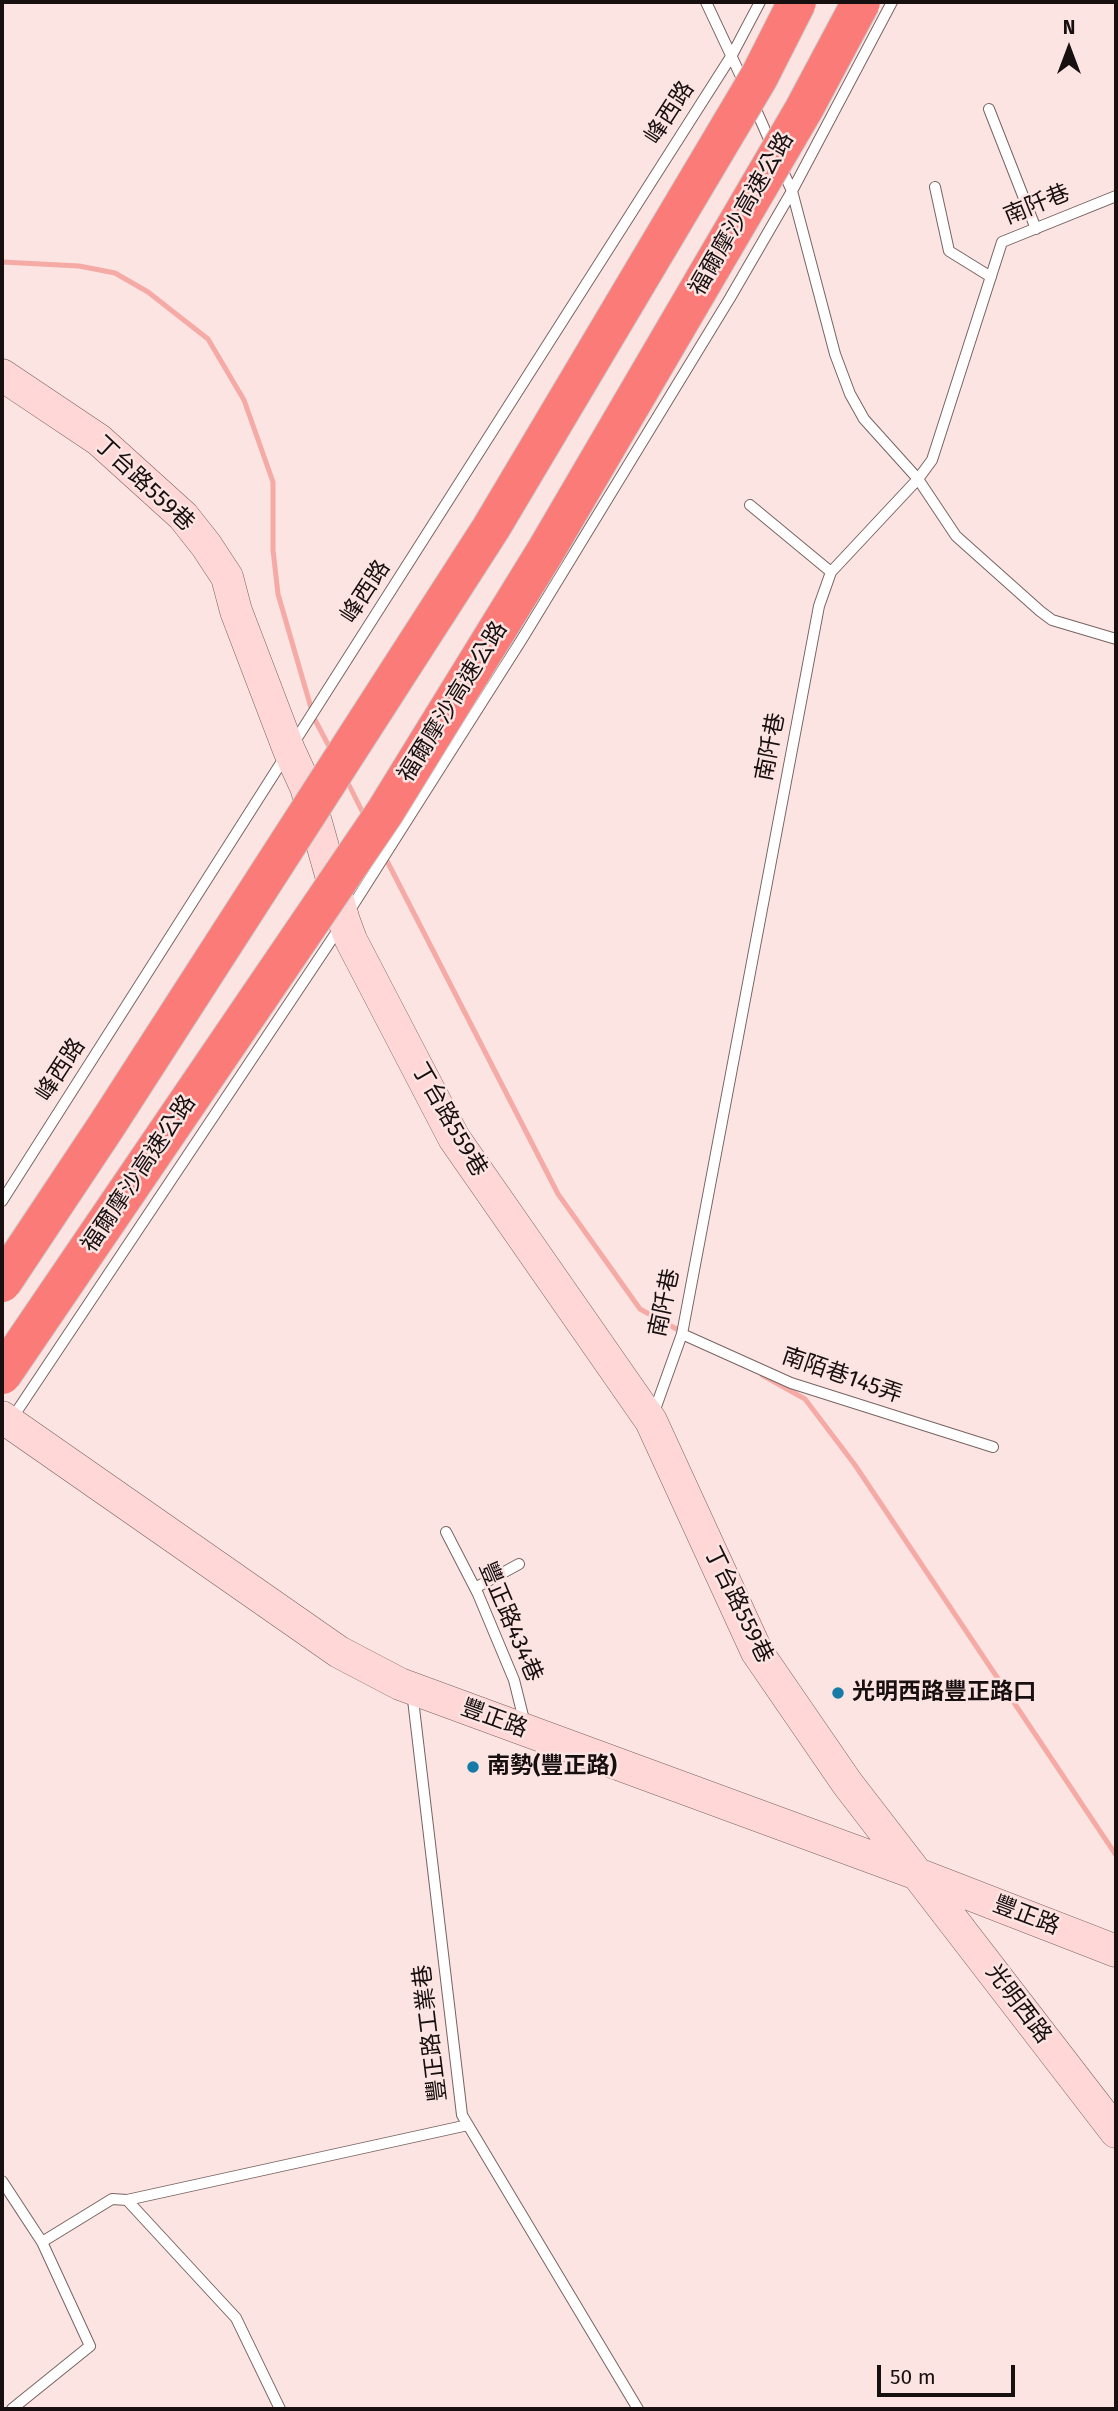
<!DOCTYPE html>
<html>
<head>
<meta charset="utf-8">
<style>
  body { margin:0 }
  #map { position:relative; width:1118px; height:2411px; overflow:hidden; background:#fbe4e2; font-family:"Fira Sans",sans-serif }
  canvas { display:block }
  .frame { position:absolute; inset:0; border:4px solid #181010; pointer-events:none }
  .north { position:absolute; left:1034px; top:14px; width:70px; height:70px; -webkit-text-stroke:5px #fbe4e2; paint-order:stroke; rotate:0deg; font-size:19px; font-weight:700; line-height:28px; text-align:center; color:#181010 }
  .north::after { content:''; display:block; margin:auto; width:24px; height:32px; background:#181010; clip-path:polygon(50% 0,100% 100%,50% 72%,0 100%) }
  .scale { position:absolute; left:877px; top:2365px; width:138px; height:32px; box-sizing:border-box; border:4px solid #181010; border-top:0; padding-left:9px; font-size:21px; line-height:24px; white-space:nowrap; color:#181010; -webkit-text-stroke:5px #fbe4e2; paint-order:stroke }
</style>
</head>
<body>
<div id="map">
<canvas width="1118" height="2411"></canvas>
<div class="frame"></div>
<div class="north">N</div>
<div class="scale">50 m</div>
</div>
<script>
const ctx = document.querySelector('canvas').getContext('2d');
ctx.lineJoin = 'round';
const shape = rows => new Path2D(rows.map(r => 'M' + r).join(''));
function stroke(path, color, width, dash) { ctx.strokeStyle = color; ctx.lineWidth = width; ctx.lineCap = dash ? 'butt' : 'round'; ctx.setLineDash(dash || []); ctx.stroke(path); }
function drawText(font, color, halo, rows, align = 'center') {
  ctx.font = font + ' "Fira Sans","Noto Sans TC",sans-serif'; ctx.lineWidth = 5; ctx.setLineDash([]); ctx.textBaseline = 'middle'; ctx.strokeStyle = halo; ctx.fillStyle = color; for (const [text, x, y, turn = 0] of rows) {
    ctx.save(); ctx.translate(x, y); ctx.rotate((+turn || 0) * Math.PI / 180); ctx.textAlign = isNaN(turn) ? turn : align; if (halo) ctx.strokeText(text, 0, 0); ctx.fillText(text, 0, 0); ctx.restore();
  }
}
stroke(shape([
  [2,262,79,266,115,273,148,292,208,339,244,400,273,482,273,550,278,594,314,718,332,752],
  [346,779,365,817],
  [385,857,558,1194,640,1309,682,1332],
  [762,1375,805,1399,855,1465,1116,1855]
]), '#f5aaa5', 5);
const lane = shape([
  [706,2,745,85],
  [753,103,772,146],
  [989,109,1036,229],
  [781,167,792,191,835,354,850,394,864,419,918,479,956,536,1040,611,1052,620,1116,639],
  [935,187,949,251,991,277],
  [750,505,831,572],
  [348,913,522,639,730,298,792,191,892,2],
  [2,1201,732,55,760,2],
  [682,1334,791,1383,993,1447],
  [653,1415,682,1334,819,606,831,572,918,479,932,460,1002,242,1116,196],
  [11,1420,340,927],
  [446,1532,478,1594,514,1680,525,1724],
  [475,1588,519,1564],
  [412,1691,462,2115,638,2409],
  [2,2181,42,2242,90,2346,12,2409],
  [127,2200,236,2318,280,2409],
  [42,2242,112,2199,127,2200,468,2125]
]);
const secondary = shape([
  [2,375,99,440,183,516,206,545,227,577,236,611,289,750,306,787,344,921,351,940,454,1138,651,1421,757,1652,847,1783,1116,2132],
  [2,1417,339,1652,400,1684,920,1875,1116,1951]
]);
stroke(lane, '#786462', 12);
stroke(secondary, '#786462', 33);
stroke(lane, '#fff', 10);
stroke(secondary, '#fed7d6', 32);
const highwayBridge = shape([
  [2,1283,107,1125,491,528,759,77,797,2],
  [2,1375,385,812,545,552,804,109,861,2]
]);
stroke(highwayBridge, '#cccaca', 40, []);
stroke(highwayBridge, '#fa7b77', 38);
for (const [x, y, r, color] of [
  [838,1693,7,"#177ba7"],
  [473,1767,7,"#177ba7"]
]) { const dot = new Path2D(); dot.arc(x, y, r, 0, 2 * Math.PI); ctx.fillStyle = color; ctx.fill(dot); stroke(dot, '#fbe4e2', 2.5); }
drawText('23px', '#181010', '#fbe4e2', [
  ["峰西路",670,113,-57],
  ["南阡巷",1037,205,-22],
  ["福爾摩沙高速公路",742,214,-60],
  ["丁台路559巷",144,484,43],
  ["峰西路",366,592,-57],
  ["福爾摩沙高速公路",453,702,-58],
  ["南阡巷",771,747,-79],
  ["峰西路",61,1070,-57],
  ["丁台路559巷",449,1120,60],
  ["福爾摩沙高速公路",139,1174,-56],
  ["南阡巷",665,1303,-78],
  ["南陌巷145弄",842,1376,19],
  ["丁台路559巷",738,1605,64],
  ["豐正路434巷",510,1622,67],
  ["豐正路",494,1719,20],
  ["豐正路",1026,1916,21],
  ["光明西路",1018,2004,53],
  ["豐正路工業巷",431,2033,-97]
]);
drawText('bold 23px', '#181010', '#fbe4e2', [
  ["光明西路豐正路口",852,1693],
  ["南勢(豐正路)",487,1767]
], 'left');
</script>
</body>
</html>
